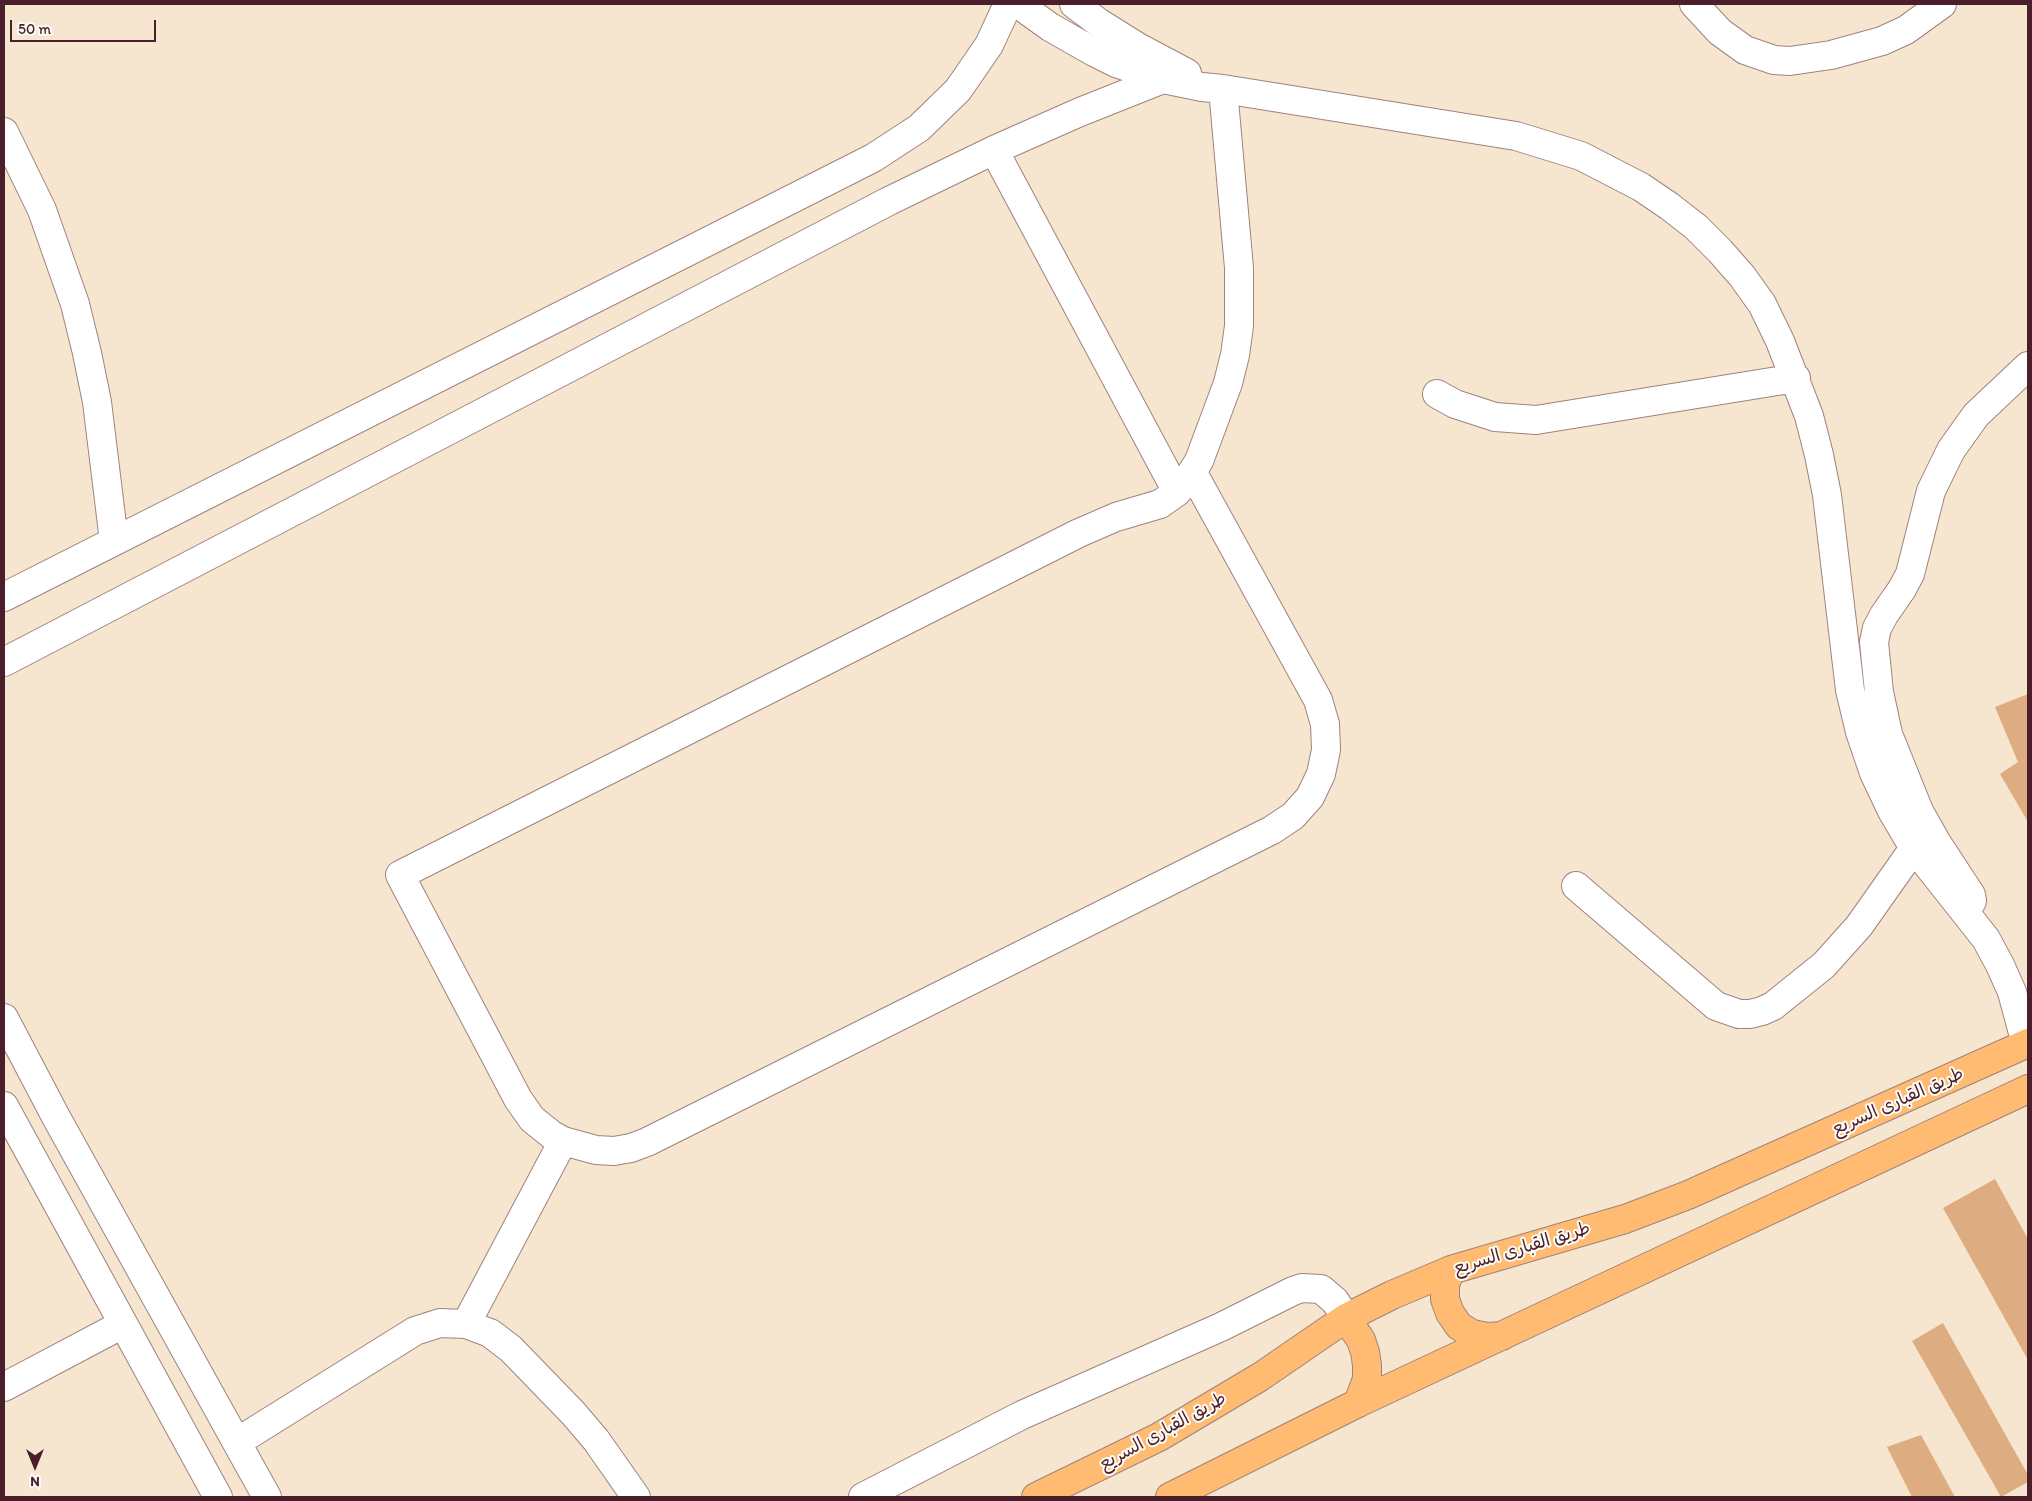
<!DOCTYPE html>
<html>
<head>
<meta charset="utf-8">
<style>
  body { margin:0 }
  #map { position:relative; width:2032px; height:1501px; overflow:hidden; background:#f6e6cf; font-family:Itim,sans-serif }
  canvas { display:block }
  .frame { position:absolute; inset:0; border:5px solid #4a1f2b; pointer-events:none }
  .north { position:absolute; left:10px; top:1441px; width:50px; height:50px; -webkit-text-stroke:4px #fdfcf7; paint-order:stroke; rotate:180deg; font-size:14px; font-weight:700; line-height:20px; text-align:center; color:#4a1f2b }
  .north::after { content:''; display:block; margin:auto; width:18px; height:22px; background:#4a1f2b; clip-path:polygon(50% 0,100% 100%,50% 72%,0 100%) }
  .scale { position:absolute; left:10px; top:20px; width:146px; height:22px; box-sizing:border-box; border:2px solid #4a1f2b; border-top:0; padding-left:6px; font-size:15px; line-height:18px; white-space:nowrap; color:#4a1f2b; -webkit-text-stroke:4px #fdfcf7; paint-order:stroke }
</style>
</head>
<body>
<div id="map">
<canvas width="2032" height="1501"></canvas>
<div class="frame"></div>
<div class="north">N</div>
<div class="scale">50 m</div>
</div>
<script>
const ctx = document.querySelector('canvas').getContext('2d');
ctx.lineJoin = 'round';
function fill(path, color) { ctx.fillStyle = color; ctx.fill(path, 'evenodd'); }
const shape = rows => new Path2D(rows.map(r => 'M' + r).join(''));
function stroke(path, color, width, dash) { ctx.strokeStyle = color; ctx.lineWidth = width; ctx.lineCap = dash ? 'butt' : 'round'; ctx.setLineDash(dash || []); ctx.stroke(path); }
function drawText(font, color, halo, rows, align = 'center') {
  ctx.font = font + ' Itim,"Playpen Sans Arabic",sans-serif'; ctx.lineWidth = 4; ctx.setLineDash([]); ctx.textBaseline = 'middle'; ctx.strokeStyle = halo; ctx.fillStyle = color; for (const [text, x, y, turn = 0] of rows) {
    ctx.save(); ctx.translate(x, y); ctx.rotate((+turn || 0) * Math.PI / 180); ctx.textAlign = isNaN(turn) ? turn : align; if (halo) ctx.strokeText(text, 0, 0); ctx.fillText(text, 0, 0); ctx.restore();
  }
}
fill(shape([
  [2028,694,2028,822,2000,774,2018,762,1995,707],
  [1995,1179,2028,1239,2028,1360,1943,1208],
  [1943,1323,2028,1475,2028,1482,2001,1497,1912,1341],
  [1921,1435,1955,1497,1912,1497,1887,1447]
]), '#deac81');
const minor = shape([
  [1018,4,1050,27,1094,52,1116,63,1163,79,1202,87,1223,89,1516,136,1581,156,1641,187,1669,206,1696,227,1720,251,1742,276,1762,304,1780,341,1809,416,1819,455,1827,495,1850,690,1860,732,1874,773,1892,811,1914,848,1986,939,2000,965,2012,992,2026,1044],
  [1074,4,1098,22,1138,47,1187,73],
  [1694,4,1720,32,1745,50,1774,60,1790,61,1831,55,1882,41,1906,30,1942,4],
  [4,132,42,210,75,304,87,353,97,402,114,541],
  [994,150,1177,492],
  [1437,394,1455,404,1495,417,1536,420,1796,378],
  [1193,473,1318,700,1325,724,1326,750,1321,774,1310,797,1293,816,1272,830,647,1142,631,1148,614,1151,596,1150,563,1141,552,1135,532,1119,518,1099,400,875,1079,533,1116,517,1160,504,1177,492,1185,483,1199,461,1228,383,1235,355,1239,326,1239,268,1223,89],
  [4,597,873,158,919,128,958,90,989,45,1008,4],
  [4,662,889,201,994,150,1080,112,1163,79],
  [1576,886,1716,1006,1739,1014,1750,1014,1762,1011,1773,1006,1824,965,1859,926,1914,848],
  [1968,908,1972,901,1971,895,1937,843,1919,811,1888,734,1879,692,1874,642,1877,628,1884,615,1902,589,1910,574,1931,491,1951,450,1976,415,2028,366],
  [4,1018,56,1117,267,1497],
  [4,1106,218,1497],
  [466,1324,563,1141],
  [4,1387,123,1324],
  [237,1442,415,1331,440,1323,466,1324,490,1333,511,1349,573,1413,596,1440,636,1497],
  [863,1497,1022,1415,1221,1327,1293,1291,1302,1288,1321,1289,1335,1301,1346,1318]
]);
const highway = shape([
  [1451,1270,1445,1284,1445,1299,1450,1313,1459,1326,1472,1334,1487,1337,1502,1336],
  [1346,1318,1361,1340,1365,1352,1367,1365,1367,1379,1358,1403],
  [1036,1497,1159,1437,1260,1377,1346,1318,1392,1295,1451,1270,1625,1219,1688,1195,2028,1043],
  [1170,1497,1358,1403,2028,1089]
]);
stroke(minor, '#a0827d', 30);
stroke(highway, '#a0827d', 30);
stroke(minor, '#fff', 28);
stroke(highway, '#febb71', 28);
drawText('18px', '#4a1f2b', '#fdfcf7', [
  ["طريق القبارى السريع",1898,1102,-24],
  ["طريق القبارى السريع",1522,1249,-17],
  ["طريق القبارى السريع",1163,1432,-29]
]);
</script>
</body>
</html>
